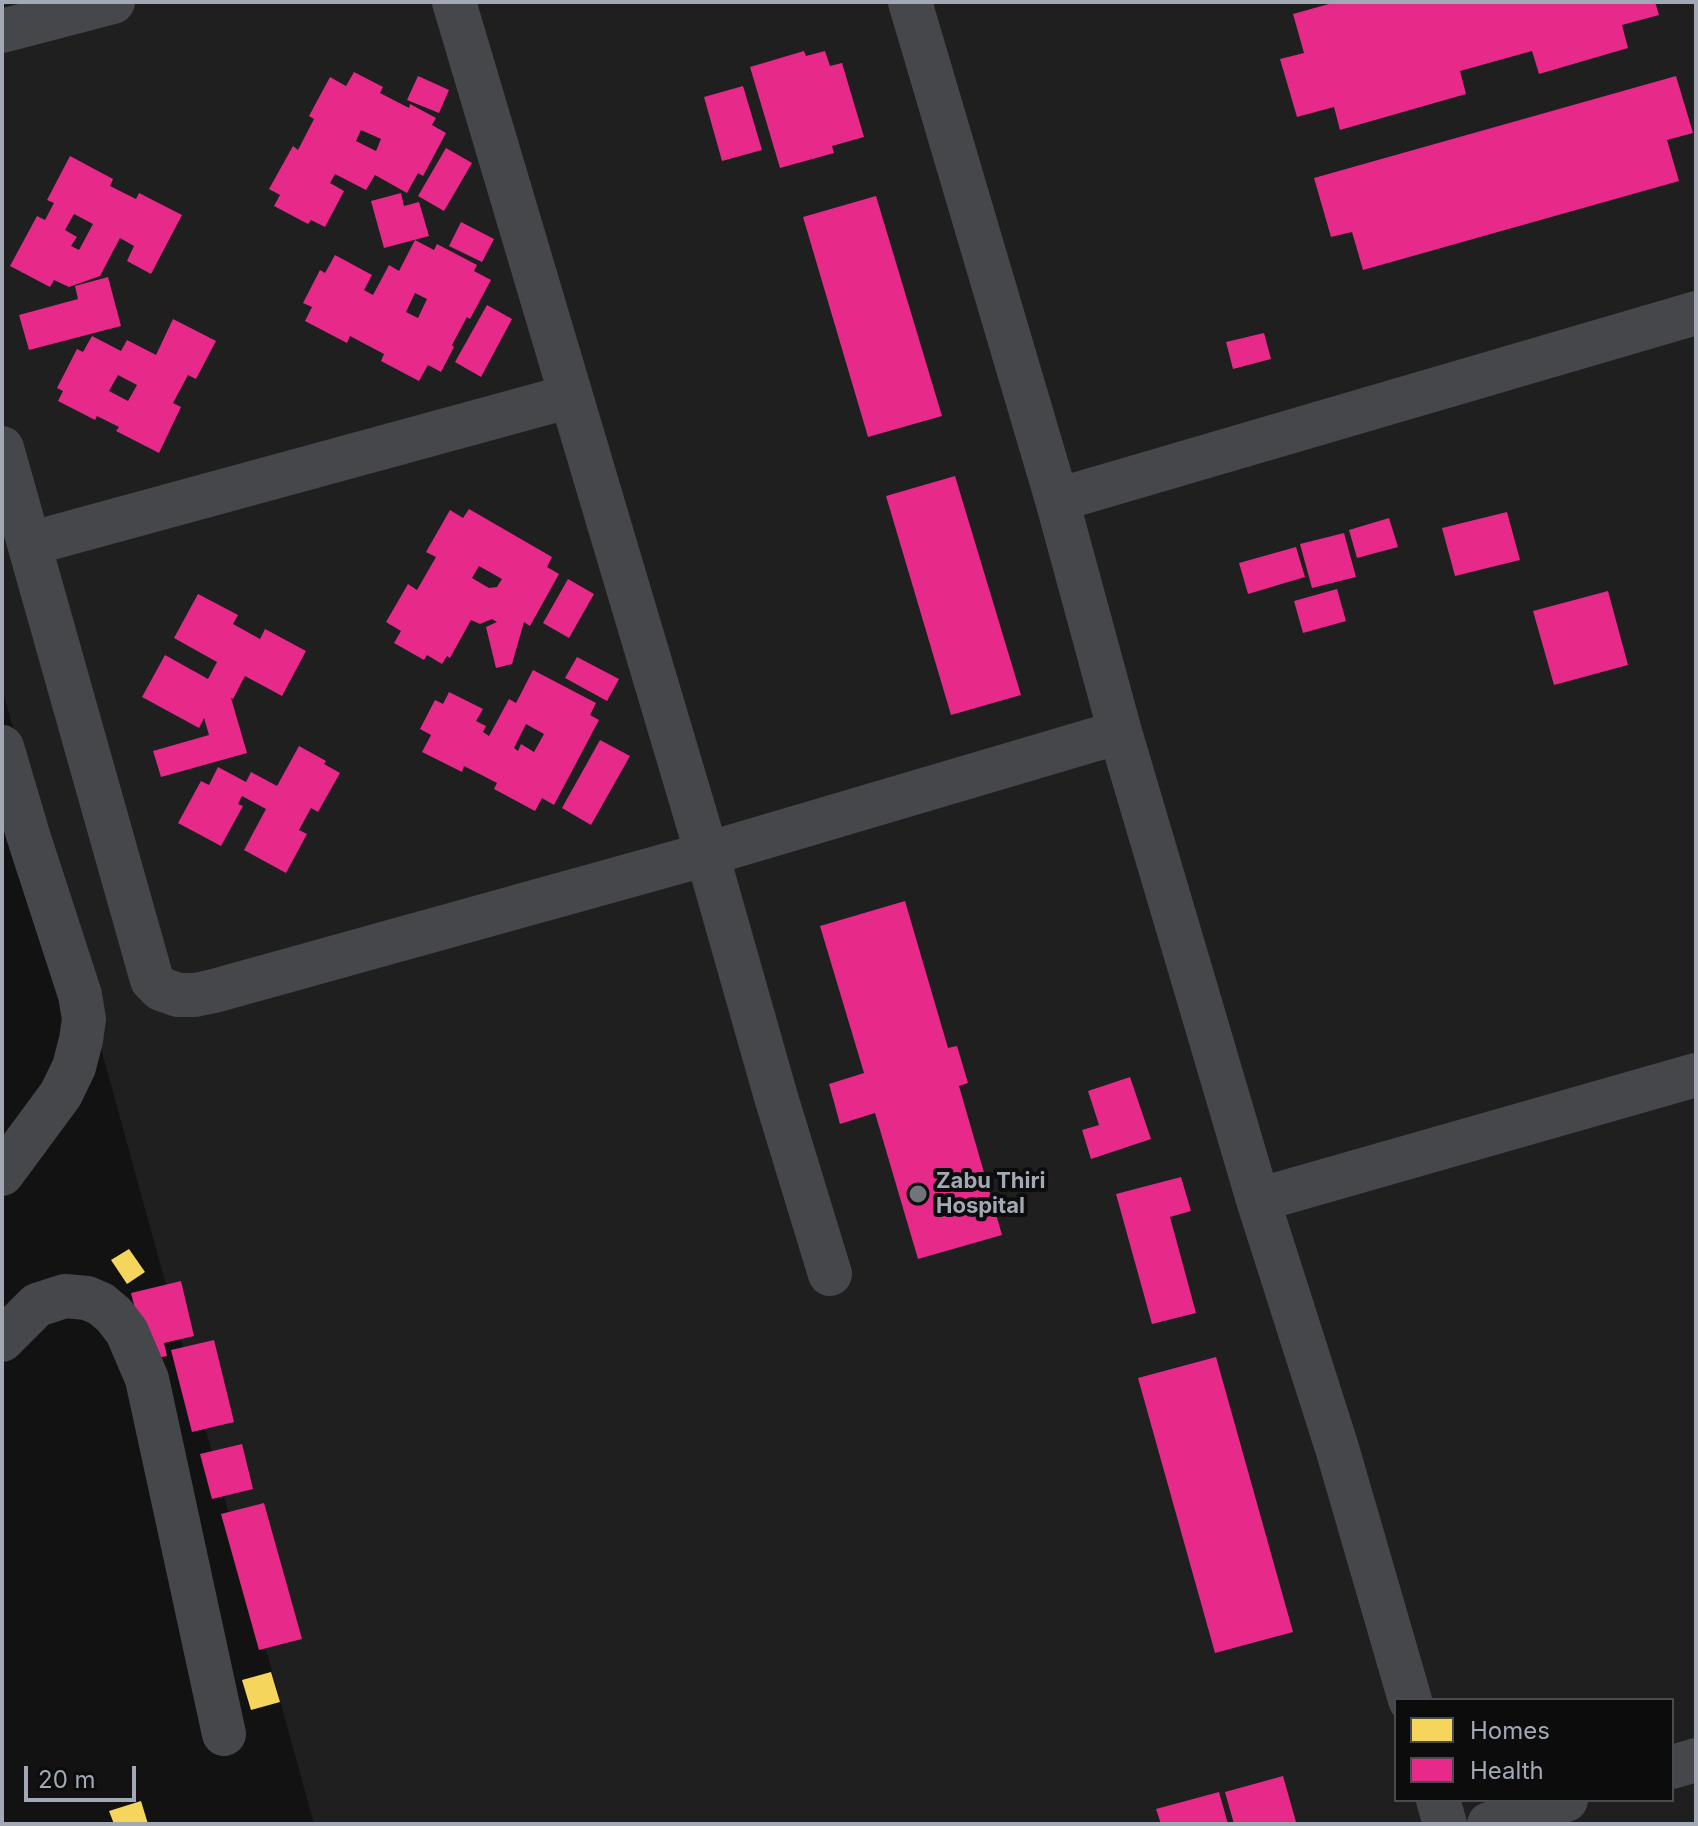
<!DOCTYPE html>
<html>
<head>
<meta charset="utf-8">
<style>
  body { margin:0 }
  #map { position:relative; width:1698px; height:1826px; overflow:hidden; background:#121212; font-family:Inter,sans-serif }
  canvas { display:block }
  .frame { position:absolute; inset:0; border:4px solid #a2a9b4; pointer-events:none }
  .legend { position:absolute; left:1394px; top:1698px; width:280px; height:104px; box-sizing:border-box; background:#0c0c0d; border:2px solid #484b50; margin:0; padding:10px 14px; list-style:none; font-size:24px; color:#a2a9b4 }
  .legend li { display:flex; align-items:center; gap:16px; height:40px }
  .legend b { width:40px; border:2px solid #484b50 }
  .scale { position:absolute; left:24px; top:1766px; width:112px; height:36px; box-sizing:border-box; border:4px solid #a2a9b4; border-top:0; padding-left:10px; font-size:24px; line-height:28px; white-space:nowrap; color:#a2a9b4; -webkit-text-stroke:6px #0c0c0d; paint-order:stroke }
</style>
</head>
<body>
<div id="map">
<canvas width="1698" height="1826"></canvas>
<div class="frame"></div>
<ul class="legend">
<li><b style="height:22px;background:#f6d55c"></b>Homes</li>
<li><b style="height:22px;background:#e7298a"></b>Health</li>
</ul>
<div class="scale">20 m</div>
</div>
<script>
const ctx = document.querySelector('canvas').getContext('2d');
ctx.lineJoin = 'round';
function fill(path, color) { ctx.fillStyle = color; ctx.fill(path, 'evenodd'); }
const shape = rows => new Path2D(rows.map(r => 'M' + r).join(''));
function stroke(path, color, width, dash) { ctx.strokeStyle = color; ctx.lineWidth = width; ctx.lineCap = dash ? 'butt' : 'round'; ctx.setLineDash(dash || []); ctx.stroke(path); }
function drawText(font, color, halo, rows, align = 'center') {
  ctx.font = font + ' Inter,sans-serif'; ctx.lineWidth = 8; ctx.setLineDash([]); ctx.textBaseline = 'middle'; ctx.strokeStyle = halo; ctx.fillStyle = color; for (const [text, x, y, turn = 0] of rows) {
    ctx.save(); ctx.translate(x, y); ctx.rotate((+turn || 0) * Math.PI / 180); ctx.textAlign = isNaN(turn) ? turn : align; if (halo) ctx.strokeText(text, 0, 0); ctx.fillText(text, 0, 0); ctx.restore();
  }
}
fill(shape([
  [2,2,1696,2,1696,1824,314,1824,2,688],
  [1396,1700,1672,1700,1672,1800,1396,1800]
]), '#1f1f20');
fill(shape([
  [129,1249,145,1272,127,1284,111,1260],
  [271,1672,280,1702,251,1710,242,1680],
  [141,1801,148,1824,114,1824,109,1811]
]), '#f6d55c');
fill(shape([
  [1336,2,1655,2,1659,15,1622,25,1628,48,1539,74,1532,51,1460,71,1466,94,1340,130,1334,107,1297,117,1280,59,1304,53,1293,14],
  [804,51,806,56,825,51,830,66,842,63,864,137,832,146,834,153,780,168,750,67],
  [354,72,383,87,380,93,409,108,410,104,436,118,432,125,446,133,423,176,418,173,407,193,375,175,366,190,335,174,330,183,344,191,325,227,311,220,308,224,274,206,280,195,269,189,293,146,298,150,314,119,309,116,330,77,346,86],
  [361,130,381,139,376,151,356,141],
  [418,76,449,90,439,113,407,100],
  [1676,76,1693,133,1667,140,1679,181,1363,270,1352,232,1331,237,1314,178],
  [743,86,762,150,722,161,704,97],
  [446,148,472,163,444,211,418,196],
  [70,156,113,179,110,186,136,199,139,193,182,215,151,274,127,261,134,246,120,238,100,276,69,287,54,280,50,287,10,266,37,216,45,220,54,203,47,200],
  [74,214,93,224,79,250,71,246,77,237,65,230],
  [401,193,404,206,419,202,429,236,384,248,371,201],
  [876,196,942,416,868,437,803,217],
  [461,222,494,239,482,262,449,246],
  [415,240,434,250,437,244,477,265,474,271,491,280,470,319,467,317,452,345,454,347,441,372,428,365,419,381,381,361,384,354,350,336,347,343,305,321,312,307,303,303,320,270,325,273,335,255,372,275,364,290,373,295,389,265,399,271],
  [415,293,427,299,418,318,406,312],
  [108,277,121,326,29,350,19,315,78,299,75,286],
  [487,305,512,319,481,377,455,362],
  [173,319,216,341,196,379,188,375,173,403,181,407,159,453,116,431,119,427,97,416,95,420,58,401,63,391,57,388,77,349,83,352,92,336,121,351,127,340,156,355],
  [118,375,137,385,128,401,109,391],
  [1264,333,1271,359,1233,369,1226,342],
  [955,476,1021,695,951,715,886,496],
  [469,509,552,557,547,567,559,574,530,626,524,622,512,664,496,668,486,627,497,622,492,619,480,624,471,620,450,658,447,656,442,664,427,655,424,660,394,643,401,631,386,622,408,584,417,590,436,557,426,552,450,510,463,518],
  [479,566,502,579,497,587,489,588,472,578],
  [1507,512,1520,560,1455,576,1442,528],
  [1389,518,1398,547,1357,558,1349,530],
  [1344,533,1356,577,1312,588,1300,544],
  [1296,547,1305,577,1248,594,1239,563],
  [568,579,594,594,569,638,543,623],
  [1337,589,1346,621,1303,633,1294,601],
  [1608,591,1628,665,1554,685,1533,611],
  [198,594,238,615,233,624,260,639,265,629,306,651,282,696,245,676,233,699,231,698,247,753,161,777,153,751,209,735,204,718,199,728,142,697,165,655,208,679,217,662,174,638],
  [577,657,619,679,607,701,565,678],
  [533,670,596,703,590,715,599,720,554,805,542,798,535,811,494,789,497,783,464,766,462,772,422,752,431,735,420,729,435,700,443,704,449,692,483,709,476,721,486,726,483,732,489,736,509,699,516,703],
  [526,724,544,734,534,752,521,744,518,751,514,748],
  [600,740,630,756,591,825,562,808],
  [299,746,326,761,324,764,340,773,318,812,311,808,299,830,307,834,286,873,244,850,266,809,242,796,238,804,243,806,221,846,178,823,201,781,209,785,218,767,246,782,251,772,277,786],
  [905,901,948,1048,957,1046,968,1083,959,1086,1002,1235,918,1259,875,1113,840,1124,829,1084,864,1073,820,926],
  [1130,1077,1151,1139,1091,1159,1082,1130,1099,1125,1088,1091],
  [1181,1177,1191,1211,1170,1217,1196,1313,1152,1324,1116,1194],
  [181,1281,194,1336,164,1343,167,1356,148,1360,131,1293],
  [214,1340,234,1422,192,1432,171,1350],
  [1216,1357,1293,1632,1215,1653,1138,1378],
  [242,1444,253,1489,212,1499,200,1454],
  [264,1503,302,1639,259,1650,221,1514],
  [1283,1776,1296,1822,1287,1824,1234,1824,1225,1792],
  [1219,1792,1228,1824,1161,1824,1156,1809]
]), '#e7298a');
stroke(shape([
  [454,2,707,854,776,1097,830,1274],
  [910,2,1057,500,1120,732,1201,1006,1258,1200,1337,1448,1410,1700],
  [2,31,113,2],
  [2,448,152,980,161,989,178,995,195,995,214,991,707,854,1120,732],
  [1057,500,1696,313],
  [29,544,571,396],
  [2,747,29,838,80,995,84,1019,81,1040,74,1067,61,1094,2,1174],
  [1258,1200,1696,1075],
  [2,1340,37,1305,65,1296,87,1298,101,1304,114,1315,127,1332,147,1379,224,1734],
  [1672,1767,1696,1760],
  [1438,1800,1445,1824],
  [1489,1824,1566,1800]
]), '#46474b', 44);
for (const [x, y, r, color] of [
  [918,1194,10,"#70747b"]
]) { const dot = new Path2D(); dot.arc(x, y, r, 0, 2 * Math.PI); ctx.fillStyle = color; ctx.fill(dot); stroke(dot, '#0c0c0d', 3); }
drawText('bold 22px', '#a2a9b4', '#0c0c0d', [
  ["Zabu Thiri",936,1181],
  ["Hospital",936,1206]
], 'left');
</script>
</body>
</html>
